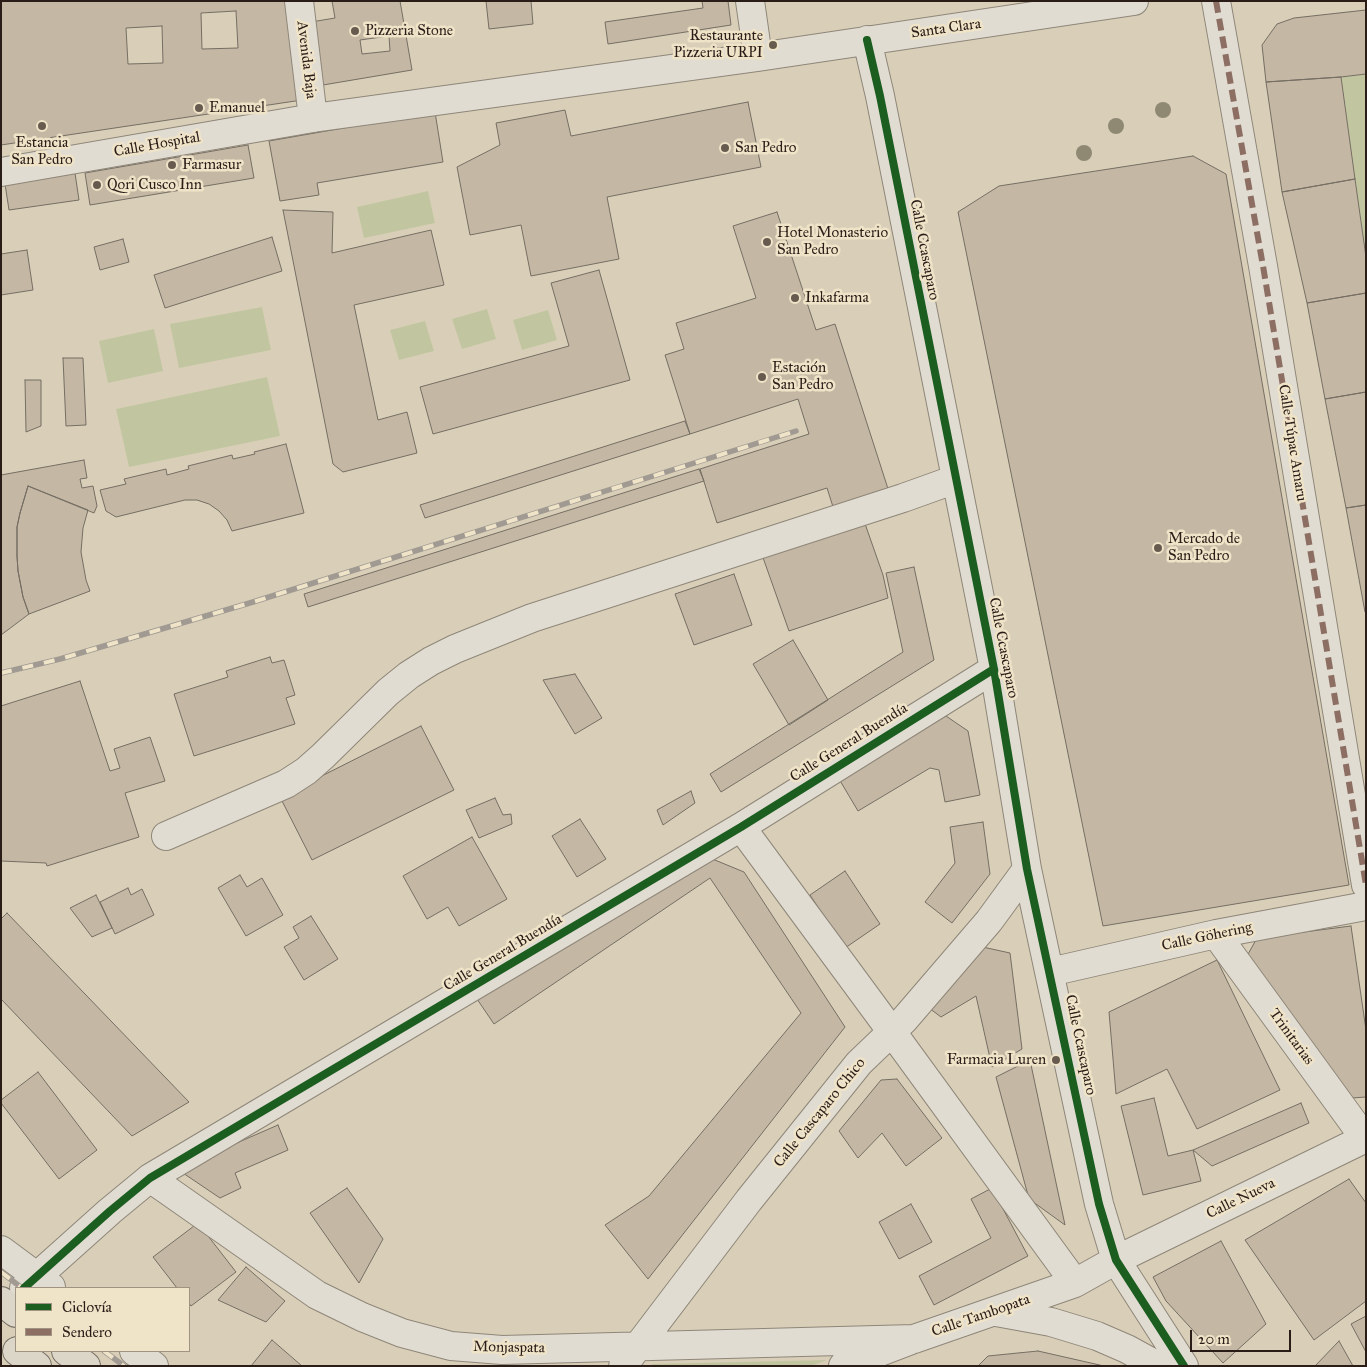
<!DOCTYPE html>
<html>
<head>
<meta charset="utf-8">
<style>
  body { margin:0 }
  #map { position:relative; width:1367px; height:1367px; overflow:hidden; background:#d9cfb8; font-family:"IM FELL Great Primer",serif }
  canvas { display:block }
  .frame { position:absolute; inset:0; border:2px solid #2a1c17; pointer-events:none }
  .legend { position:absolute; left:15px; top:1287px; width:175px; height:65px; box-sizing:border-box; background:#efe3c8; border:1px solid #a09381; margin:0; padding:6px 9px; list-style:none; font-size:15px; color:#2a1c17 }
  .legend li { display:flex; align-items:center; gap:10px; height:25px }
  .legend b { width:25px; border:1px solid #a09381 }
  .scale { position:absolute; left:1190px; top:1330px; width:101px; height:22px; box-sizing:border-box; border:2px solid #2a1c17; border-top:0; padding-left:6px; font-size:15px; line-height:18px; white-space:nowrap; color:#2a1c17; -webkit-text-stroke:4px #efe3c8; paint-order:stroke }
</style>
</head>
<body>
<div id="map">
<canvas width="1367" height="1367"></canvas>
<div class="frame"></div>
<ul class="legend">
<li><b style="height:6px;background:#1b5e20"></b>Ciclovía</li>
<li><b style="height:6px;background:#8d6e63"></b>Sendero</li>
</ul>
<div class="scale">20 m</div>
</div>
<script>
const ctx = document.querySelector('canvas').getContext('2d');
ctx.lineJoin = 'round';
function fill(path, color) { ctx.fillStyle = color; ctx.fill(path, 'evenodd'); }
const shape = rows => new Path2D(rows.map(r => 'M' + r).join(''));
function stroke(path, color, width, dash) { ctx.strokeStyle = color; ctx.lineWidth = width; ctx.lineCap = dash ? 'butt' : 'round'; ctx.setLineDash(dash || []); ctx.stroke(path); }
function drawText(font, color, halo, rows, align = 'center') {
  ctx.font = font + ' "IM FELL Great Primer",serif'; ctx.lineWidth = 5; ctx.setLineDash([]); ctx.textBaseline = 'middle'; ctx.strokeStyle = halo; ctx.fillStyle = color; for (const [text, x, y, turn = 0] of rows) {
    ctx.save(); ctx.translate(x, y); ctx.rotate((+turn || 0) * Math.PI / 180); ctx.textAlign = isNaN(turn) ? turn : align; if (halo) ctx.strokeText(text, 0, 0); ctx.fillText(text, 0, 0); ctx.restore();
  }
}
fill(shape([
  [1366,74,1366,257,1341,77],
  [428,191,435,223,364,238,357,207],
  [262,307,271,350,179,368,170,324],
  [487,309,496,339,462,349,452,319],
  [548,310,557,340,522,350,513,320],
  [425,321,434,351,399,360,390,330],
  [154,329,163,371,108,383,99,341],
  [267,377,280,436,129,467,116,409],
  [827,1360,811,1366,651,1366,652,1364]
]), '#c2c6a0');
const building = shape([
  [1,1,286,1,302,100,1,145,1,1],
  [236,11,238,48,202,49,201,13,236,11],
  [162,26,163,63,128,64,126,28,162,26],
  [332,1,400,1,412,70,323,85,311,22,335,18,332,1],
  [389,36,390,51,362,54,360,40,389,36],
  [486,1,531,1,533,24,489,29,486,1],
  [702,1,728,1,731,25,608,44,605,22,703,8,702,1],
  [1366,10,1366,74,1341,77,1266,82,1262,45,1277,24,1294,18,1366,10],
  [1341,77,1355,179,1282,192,1266,82,1341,77],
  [748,102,761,167,607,197,619,259,531,276,521,225,470,235,457,167,500,145,496,123,565,110,571,136,748,102],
  [435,112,443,162,317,183,319,195,280,201,269,141,435,112],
  [248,145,254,178,90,205,85,173,248,145],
  [1193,156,1226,174,1349,885,1103,926,958,212,999,186,1193,156],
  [75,173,79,200,9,210,5,184,75,173],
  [1355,179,1366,257,1366,293,1307,303,1282,192,1355,179],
  [283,210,333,212,332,253,431,230,444,285,354,305,378,420,407,412,417,453,343,472,333,464,283,210],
  [777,212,816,330,835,324,890,495,835,513,827,488,717,523,700,469,809,434,798,399,690,434,665,355,684,349,676,323,756,298,733,226,777,212],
  [272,237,282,271,165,308,154,275,272,237],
  [123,239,129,262,100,270,94,247,123,239],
  [27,250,33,290,1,295,1,254,27,250],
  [599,270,630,380,433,434,420,387,569,346,551,283,599,270],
  [1366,293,1366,392,1325,399,1307,303,1366,293],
  [63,358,83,358,86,425,66,426,63,358],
  [25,380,41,380,41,426,26,432,25,380],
  [1366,392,1366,505,1346,508,1325,399,1366,392],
  [685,421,690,434,425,518,420,505,685,421],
  [286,444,304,513,232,531,227,520,219,511,209,504,197,500,185,500,116,517,106,511,100,490,126,484,124,479,166,469,167,475,189,469,188,466,232,455,233,459,255,454,254,452,286,444],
  [84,460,87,478,80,479,82,488,93,486,97,506,94,513,28,486,20,513,17,527,17,556,18,571,23,597,29,614,1,635,1,475,84,460],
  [699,469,704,481,308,607,304,594,699,469],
  [28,486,88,510,83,528,81,552,86,580,90,591,29,614,23,597,18,571,17,556,17,527,20,513,28,486],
  [1366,505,1366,612,1365,612,1346,508,1366,505],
  [863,518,883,575,888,598,789,631,761,552,863,518],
  [914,567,934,660,721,792,710,774,903,652,886,573,914,567],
  [734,574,752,625,694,645,675,594,734,574],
  [793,640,828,700,789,725,753,664,793,640],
  [270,657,272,663,284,660,295,695,286,698,295,724,194,756,174,694,228,677,226,671,270,657],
  [575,674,602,718,575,734,543,680,575,674],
  [80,681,110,771,120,768,114,749,150,737,165,781,125,793,139,837,47,866,46,863,1,861,1,706,80,681],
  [946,716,968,731,980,795,945,802,939,770,930,768,858,811,839,779,946,716],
  [421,726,454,790,312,860,280,797,421,726],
  [691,791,695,803,663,825,657,810,691,791],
  [495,798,503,815,511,814,512,824,479,838,466,810,495,798],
  [580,819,606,859,577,877,552,836,580,819],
  [983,822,990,874,952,923,925,902,955,863,950,827,983,822],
  [472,837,507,899,459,926,448,907,427,919,403,876,472,837],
  [710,858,744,872,845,1027,648,1279,605,1225,649,1196,801,1013,710,878,494,1024,477,999,710,858],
  [845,871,880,924,845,948,810,895,845,871],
  [240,875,247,887,262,878,283,915,246,936,218,888,240,875],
  [128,888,131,895,142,889,154,915,115,934,100,902,128,888],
  [96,895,112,928,92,937,70,908,96,895],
  [7,913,189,1102,132,1136,1,999,1,919,7,913],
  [311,916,338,959,304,980,284,947,299,938,293,927,311,916],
  [1351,926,1366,1030,1366,1097,1352,1098,1247,956,1257,938,1351,926],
  [978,946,1010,953,1022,1049,992,1067,976,996,941,1017,929,1008,978,946],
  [1217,960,1280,1090,1197,1129,1167,1069,1116,1094,1109,1012,1217,960],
  [1030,1060,1065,1225,1029,1199,996,1077,1030,1060],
  [38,1072,97,1150,59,1179,1,1103,1,1100,38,1072],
  [897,1079,942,1138,906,1166,882,1133,858,1158,839,1131,881,1080,897,1079],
  [1154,1098,1168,1156,1193,1150,1201,1181,1143,1195,1121,1106,1154,1098],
  [1301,1103,1309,1123,1212,1166,1193,1150,1301,1103],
  [278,1125,288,1150,235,1173,241,1188,220,1198,177,1169,278,1125],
  [1349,1179,1366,1203,1366,1301,1314,1340,1245,1240,1349,1179],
  [347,1188,383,1239,359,1283,310,1213,347,1188],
  [992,1188,1028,1256,934,1305,919,1276,991,1238,971,1199,992,1188],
  [911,1204,932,1242,899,1259,879,1222,911,1204],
  [198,1223,236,1272,191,1306,189,1303,189,1288,177,1288,153,1257,198,1223],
  [1221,1241,1266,1324,1223,1363,1166,1301,1153,1277,1221,1241],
  [246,1267,285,1301,266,1322,218,1300,246,1267],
  [1366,1316,1366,1352,1351,1324,1366,1316],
  [272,1340,302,1366,251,1366,272,1340],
  [1339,1341,1353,1366,1315,1366,1339,1341],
  [1038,1351,1104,1366,978,1366,988,1356,1038,1351]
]);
fill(building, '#c4b7a4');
stroke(building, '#756e63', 1);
const minor = shape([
  [299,1,313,118],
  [750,1,758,57],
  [1216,1,1263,266,1366,885],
  [867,40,880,96,994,669,1027,869,1099,1204,1116,1260,1184,1366],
  [1,172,313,118,758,57,1134,1],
  [741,827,892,1032,1075,1283],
  [166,836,286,784,306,771,323,756,388,692,409,675,431,661,455,649,532,618,903,498,956,479],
  [1216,934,1366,1140],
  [1050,972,1216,934,1366,906],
  [150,1178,317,1295,362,1317,402,1333,451,1346,502,1350,914,1339],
  [1,1250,51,1287],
  [24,1288,110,1211,150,1178,741,827,994,669],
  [996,1312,1051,1322,1097,1336,1127,1349,1158,1366],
  [134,1351,154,1366],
  [623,1366,749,1200,859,1063,904,1020,989,921,1027,869],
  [843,1366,914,1339,1075,1283,1116,1260,1366,1138]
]);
const major = shape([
  [1,1301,16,1313],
  [17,1351,37,1366],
  [66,1351,86,1366]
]);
stroke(minor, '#8e8679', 30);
stroke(major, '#756e63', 30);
stroke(minor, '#e1dcd1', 28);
stroke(major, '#dcd6c9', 28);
const rail = shape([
  [1,673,60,659,253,602,796,431],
  [1,1272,22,1288],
  [104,1351,124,1366]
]);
stroke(rail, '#a09a92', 5.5);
stroke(rail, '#efe3c8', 4, [11]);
stroke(shape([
  [1216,1,1263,266,1366,885]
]), '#8d6e63', 6, [12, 6]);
stroke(shape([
  [867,40,880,96,994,669,1027,869,1099,1204,1116,1260,1184,1366],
  [24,1288,110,1211,150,1178,741,827,994,669]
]), '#1b5e20', 8);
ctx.fillStyle = '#8f8873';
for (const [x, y] of [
  [1163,110],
  [1116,126],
  [1084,153]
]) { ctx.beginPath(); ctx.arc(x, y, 8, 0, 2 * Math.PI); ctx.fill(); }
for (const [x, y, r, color] of [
  [355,31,5,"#675b4f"],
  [773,45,5,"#675b4f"],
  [199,108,5,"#675b4f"],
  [42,126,5,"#675b4f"],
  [725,148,5,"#675b4f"],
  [172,165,5,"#675b4f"],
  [97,185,5,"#675b4f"],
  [767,242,5,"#675b4f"],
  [795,298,5,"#675b4f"],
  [762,377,5,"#675b4f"],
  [1158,548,5,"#675b4f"],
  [1056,1060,5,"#675b4f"]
]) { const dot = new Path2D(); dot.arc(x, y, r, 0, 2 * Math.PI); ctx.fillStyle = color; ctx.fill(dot); stroke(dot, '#efe3c8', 2); }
drawText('15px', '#2a1c17', '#efe3c8', [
  ["Santa Clara",946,29,-8],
  ["Avenida Baja",306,60,83],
  ["Calle Hospital",157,145,-10],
  ["Calle Ccascaparo",924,250,79],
  ["Calle Túpac Amaru",1292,443,81],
  ["Calle Ccascaparo",1003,648,79],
  ["Calle General Buendía",849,743,-32],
  ["Calle Göhering",1207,937,-12],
  ["Calle General Buendía",503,953,-31],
  ["Trinitarias",1291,1037,54],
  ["Calle Ccascaparo",1080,1045,78],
  ["Calle Cascaparo Chico",820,1113,-51],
  ["Calle Nueva",1241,1199,-26],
  ["Calle Tambopata",981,1316,-19],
  ["Monjaspata",509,1348,1]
]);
drawText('15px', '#2a1c17', '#efe3c8', [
  ["Pizzeria Stone",365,31],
  ["Restaurante",763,36,"right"],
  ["Pizzeria URPI",763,53,"right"],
  ["Emanuel",209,108],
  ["Estancia",42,143,"center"],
  ["San Pedro",42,160,"center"],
  ["San Pedro",735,148],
  ["Farmasur",182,165],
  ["Qori Cusco Inn",107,185],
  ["Hotel Monasterio",777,233],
  ["San Pedro",777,250],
  ["Inkafarma",805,298],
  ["Estación",772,368],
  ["San Pedro",772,385],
  ["Mercado de",1168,539],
  ["San Pedro",1168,556],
  ["Farmacia Luren",1046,1060,"right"]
], 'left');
</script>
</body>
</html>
